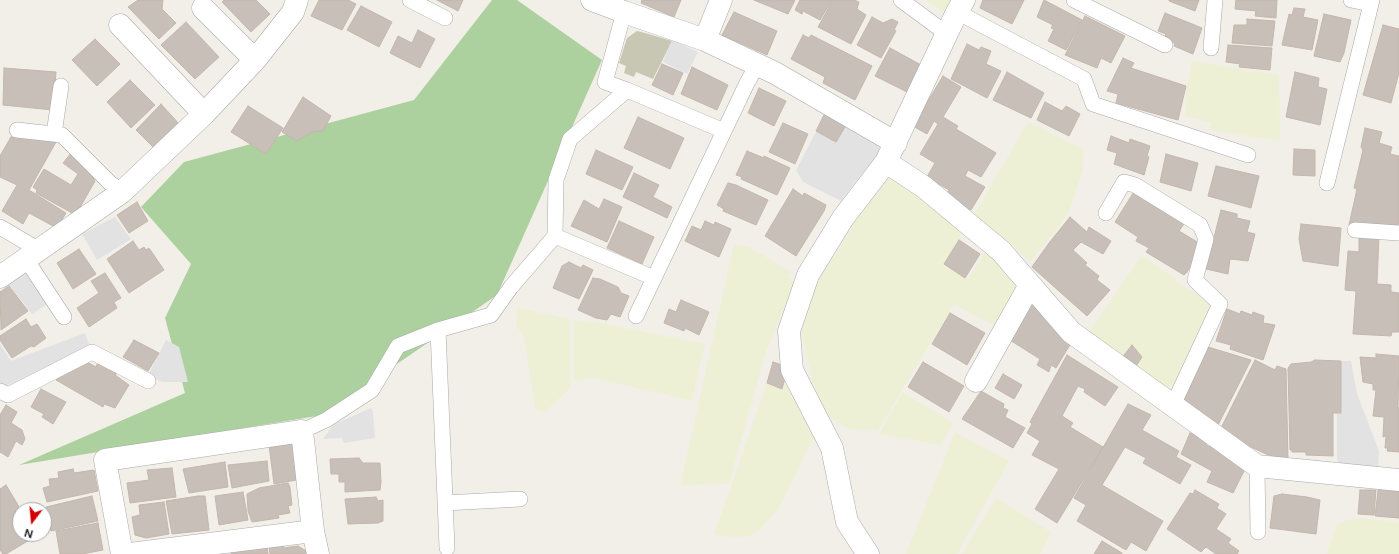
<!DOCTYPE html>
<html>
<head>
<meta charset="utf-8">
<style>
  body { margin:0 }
  #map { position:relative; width:1399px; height:554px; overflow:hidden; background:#f2efe9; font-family:Figtree,sans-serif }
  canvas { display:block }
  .north { position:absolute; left:12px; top:502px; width:40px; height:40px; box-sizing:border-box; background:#fff; border:1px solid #a7a7a7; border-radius:50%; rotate:196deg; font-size:11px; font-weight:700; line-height:16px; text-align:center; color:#222 }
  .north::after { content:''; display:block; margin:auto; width:14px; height:18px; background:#d40000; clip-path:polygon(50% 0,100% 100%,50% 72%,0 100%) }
</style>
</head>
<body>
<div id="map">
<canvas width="1399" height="554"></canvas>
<div class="north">N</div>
</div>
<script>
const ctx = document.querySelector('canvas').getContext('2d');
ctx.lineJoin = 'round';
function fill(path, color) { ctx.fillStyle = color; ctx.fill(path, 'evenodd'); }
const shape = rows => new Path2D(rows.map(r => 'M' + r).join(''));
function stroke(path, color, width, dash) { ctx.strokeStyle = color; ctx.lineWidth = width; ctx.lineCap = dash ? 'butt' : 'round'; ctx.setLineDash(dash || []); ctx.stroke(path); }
fill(shape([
  [637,31,645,33,672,41,653,79,636,72,634,77,624,73,626,66,619,63,627,38]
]), '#c7c7b4');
fill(shape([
  [926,0,954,0,947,15],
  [1192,61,1279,75,1280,141,1209,130,1211,123,1185,116,1187,84],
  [1028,122,1083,149,1083,169,1068,215,1030,262,1011,244,973,216],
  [890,169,964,230,944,265,968,279,989,246,1022,279,994,326,954,304,878,430,849,429,828,416,813,383,802,335,803,316,819,278,842,245,860,213],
  [734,244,749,247,790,271,788,277,795,282,766,352,729,483,680,486],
  [1141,256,1175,277,1177,282,1208,300,1209,314,1176,385,1161,388,1088,334],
  [517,308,570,319,570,388,545,412,535,409,524,338,516,325],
  [574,321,594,322,705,344,692,401,594,378,574,381],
  [788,367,817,431,779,508,759,530,750,536,735,537,714,535,767,383,782,389],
  [903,392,953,423,941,445,879,434],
  [955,432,1009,461,957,554,906,554],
  [996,498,1051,532,1040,554,962,554],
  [1354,518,1399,522,1399,554,1327,554,1337,524]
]), '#eef0d5');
fill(shape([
  [492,0,517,0,602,60,497,295,323,415,19,465,185,393,165,318,191,264,141,207,184,162,414,100]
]), '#add19e');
fill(shape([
  [672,40,698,52,687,74,663,62],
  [828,109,880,143,879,154,856,181,841,201,803,182,796,170],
  [115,217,131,239,97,260,82,234],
  [22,273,26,274,47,304,32,314,7,282],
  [85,333,90,347,4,387,0,385,0,344,11,361],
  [166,340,179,347,188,382,162,382,148,375],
  [1341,361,1351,361,1357,394,1379,451,1378,468,1339,465,1337,458,1337,412,1341,412],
  [371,408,373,412,375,438,344,443,342,438,323,439,333,425]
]), '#e2e2e2');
const building = shape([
  [138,0,163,0,162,9,176,23,159,39,128,7,138,0],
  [224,0,256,0,270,14,251,32,222,2,224,0],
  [319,0,348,0,356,4,342,30,311,16,319,0],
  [437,0,463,0,458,11,437,0],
  [642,0,681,0,674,17,641,3,642,0],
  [754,0,795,0,788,14,754,0],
  [800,0,832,0,820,20,803,11,802,14,795,10,800,0],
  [833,0,854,0,859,2,857,9,866,15,851,44,818,27,833,0],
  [983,0,1024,0,1012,24,980,8,983,0],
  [1044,0,1082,20,1066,50,1048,41,1054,29,1051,28,1053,25,1037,17,1044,0],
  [1169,0,1199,0,1195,11,1169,1,1169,0],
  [1236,0,1277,0,1276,18,1255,16,1256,11,1235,9,1236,0],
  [361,6,392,22,379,47,347,30,361,6],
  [1294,8,1305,9,1303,17,1318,20,1312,50,1282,45,1289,14,1292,15,1294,8],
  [734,12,777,31,767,55,722,35,734,12],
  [1165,13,1202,28,1193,54,1174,46,1175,43,1170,42,1171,39,1165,37,1166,34,1158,31,1165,13],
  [1324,14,1351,20,1344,53,1340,62,1314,56,1324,14],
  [1085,16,1125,36,1111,63,1101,58,1097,68,1065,55,1085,16],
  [872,17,883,23,892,19,898,22,894,30,896,31,881,58,857,45,872,17],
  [1247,19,1275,21,1272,46,1232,43,1234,25,1247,25,1247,19],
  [186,22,219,57,195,79,161,45,186,22],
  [1383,25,1399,29,1399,73,1391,103,1363,95,1383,25],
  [418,30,435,39,420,68,390,53,398,36,412,43,418,30],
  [803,35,809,38,811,35,872,66,855,100,823,83,825,77,791,59,803,35],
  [95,39,120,64,97,86,72,60,95,39],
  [967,44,979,50,981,47,991,51,986,64,1001,71,987,98,951,79,967,44],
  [1228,45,1272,48,1270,70,1239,67,1240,64,1226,62,1228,45],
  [890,48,923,66,911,94,875,76,890,48],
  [1123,58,1134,63,1131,68,1186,86,1178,120,1116,103,1118,94,1107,91,1123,58],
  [662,64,683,73,673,95,652,85,662,64],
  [692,67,728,85,717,110,681,94,692,67],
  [4,68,56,72,53,110,3,105,4,68],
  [1007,72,1044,93,1031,118,993,100,1007,72],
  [1295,72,1319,78,1318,87,1327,89,1320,125,1286,117,1295,72],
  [943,76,961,87,943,117,958,126,956,129,996,153,981,177,968,170,965,176,985,187,971,210,946,195,949,190,927,177,935,163,920,154,938,124,934,121,927,134,913,126,943,76],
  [130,80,155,105,131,128,107,102,130,80],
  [759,88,786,101,774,126,748,113,759,88],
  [303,97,331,116,323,131,312,132,297,141,282,132,303,97],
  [1045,102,1062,111,1066,106,1080,114,1069,136,1037,120,1045,102],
  [161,104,180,125,155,149,136,130,161,104],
  [248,106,283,128,266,154,231,132,248,106],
  [827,109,848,122,836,142,816,131,827,109],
  [638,117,684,138,670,169,624,148,638,117],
  [783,123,808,134,795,164,769,152,783,123],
  [1365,128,1382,132,1379,143,1392,147,1390,154,1399,156,1399,222,1396,231,1349,225,1357,189,1354,188,1363,150,1361,147,1365,128],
  [1111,136,1129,143,1130,139,1150,146,1147,156,1149,157,1144,175,1114,164,1117,153,1107,150,1111,136],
  [11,137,32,138,56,142,29,190,66,213,60,223,55,227,29,213,23,224,2,211,17,185,0,177,0,156,11,137],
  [1294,149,1315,150,1315,176,1293,175,1294,149],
  [596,150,633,167,622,190,586,174,596,150],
  [747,151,764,158,764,156,790,168,777,195,741,179,742,177,736,175,747,151],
  [72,152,84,164,95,181,78,211,72,213,36,193,37,190,33,187,44,169,71,185,78,174,63,163,72,152],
  [1166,154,1198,163,1191,191,1160,182,1166,154],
  [1216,166,1259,176,1251,208,1208,196,1216,166],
  [634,173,659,185,653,197,672,207,667,218,623,197,634,173],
  [728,183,736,185,768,200,756,225,723,211,724,209,717,205,728,183],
  [793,189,803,196,804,193,826,205,824,211,796,256,765,236,793,189],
  [1135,190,1186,221,1179,231,1204,246,1187,272,1184,275,1146,252,1149,248,1136,241,1138,237,1115,222,1135,190],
  [604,199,622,207,607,242,571,226,584,200,599,209,604,199],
  [137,202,148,221,129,233,117,215,137,202],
  [1221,210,1237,214,1237,218,1250,221,1247,232,1255,234,1248,261,1230,259,1228,274,1206,269,1221,210],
  [1070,217,1087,232,1089,227,1111,241,1103,254,1081,242,1073,250,1087,263,1085,265,1099,276,1097,280,1110,290,1087,316,1032,267,1049,243,1070,217],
  [619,221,654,237,642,264,607,248,619,221],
  [705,221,714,225,715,222,731,229,719,257,685,241,692,226,701,230,705,221],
  [1301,224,1341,228,1338,266,1303,261,1299,239,1301,224],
  [1359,234,1379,235,1377,284,1391,285,1391,292,1399,293,1399,332,1392,332,1391,336,1353,334,1356,291,1345,290,1348,251,1359,252,1359,234],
  [959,240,980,254,965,278,944,264,959,240],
  [133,241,139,250,144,247,146,250,149,248,164,270,129,293,107,259,133,241],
  [79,249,96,274,73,289,57,263,79,249],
  [569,262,581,268,583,265,593,270,579,299,553,288,562,266,569,262],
  [105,273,121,298,114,302,117,308,89,327,77,308,99,293,91,281,105,273],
  [593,278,600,279,618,287,621,293,629,296,620,317,611,314,607,320,596,318,578,310,593,278],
  [9,286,28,311,1,330,0,292,9,286],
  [1028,298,1047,310,1042,317,1074,338,1056,368,1051,365,1049,372,1037,365,1040,359,1005,337,1028,298],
  [681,300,709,312,699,335,685,328,684,331,664,323,669,309,676,312,681,300],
  [1227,309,1240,314,1241,311,1252,315,1253,312,1264,316,1263,323,1275,325,1263,360,1230,349,1231,345,1216,341,1227,309],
  [950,313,985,333,967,365,932,344,950,313],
  [26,319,31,327,37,324,46,338,34,347,31,346,12,358,0,340,0,336,26,319],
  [134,340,159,353,148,371,123,357,134,340],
  [1132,345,1142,357,1134,369,1121,359,1132,345],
  [1208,347,1251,360,1218,425,1180,402,1208,347],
  [1376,354,1399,356,1398,408,1399,408,1399,452,1387,451,1388,448,1385,448,1386,436,1383,437,1384,417,1373,416,1376,390,1373,390,1373,384,1363,382,1360,357,1376,358,1376,354],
  [1067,355,1118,387,1105,406,1084,392,1085,389,1078,386,1062,416,1073,423,1070,427,1103,447,1057,523,1035,509,1059,469,1032,455,1040,441,1027,433,1032,424,1030,422,1067,355],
  [99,359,118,372,115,375,129,385,115,408,104,404,103,407,56,380,79,365,82,367,85,361,96,367,99,359],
  [1255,360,1275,370,1277,366,1286,369,1288,461,1266,454,1219,432,1255,360],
  [1315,360,1341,361,1341,413,1333,413,1333,456,1306,455,1306,452,1292,452,1292,450,1290,450,1288,368,1291,364,1311,362,1315,360],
  [773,362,788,367,782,389,767,383,773,362],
  [923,362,964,386,949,412,908,387,923,362],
  [1003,374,1022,385,1014,399,995,388,1003,374],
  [41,389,66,402,53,424,42,417,44,414,31,407,41,389],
  [981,391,1004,404,1003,408,1008,410,1005,417,1025,428,1013,448,962,419,981,391],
  [1128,404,1151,415,1142,430,1179,451,1176,457,1191,465,1180,484,1143,463,1146,458,1125,447,1102,485,1163,521,1146,551,1131,542,1126,550,1077,521,1086,505,1074,498,1128,404],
  [6,405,17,412,11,423,22,430,25,439,22,445,16,441,8,457,0,452,0,415,6,405],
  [1190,433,1207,441,1206,445,1248,463,1233,493,1207,482,1212,471,1181,454,1190,433],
  [294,441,302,479,274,484,269,445,294,441],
  [359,458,363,463,380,463,381,482,380,490,345,492,345,482,339,482,339,474,331,474,330,459,359,458],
  [267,461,269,481,232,488,228,465,267,461],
  [225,462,228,487,189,493,183,469,225,462],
  [172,468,176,497,130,503,127,483,149,480,147,470,172,468],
  [73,469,74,473,94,470,98,491,47,502,43,488,50,486,49,479,59,478,58,472,73,469],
  [288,483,290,487,292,505,288,506,290,513,278,515,279,518,252,522,248,511,247,494,259,488,288,483],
  [1379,483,1399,484,1399,518,1375,516,1379,483],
  [6,485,21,510,20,534,29,534,31,539,6,554,3,554,0,550,0,489,6,485],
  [1195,490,1219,504,1217,508,1226,514,1216,529,1231,539,1228,543,1239,551,1237,554,1216,554,1206,547,1201,552,1167,529,1190,493,1193,494,1195,490],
  [1360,490,1376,490,1374,515,1358,514,1360,490],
  [243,492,248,520,219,525,215,496,243,492],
  [1282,494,1307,497,1320,500,1316,534,1270,528,1274,496,1282,494],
  [92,496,98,521,51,531,46,507,92,496],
  [198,496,205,496,209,530,172,534,166,501,198,496],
  [376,497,378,501,383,500,383,521,378,523,348,524,345,499,376,497],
  [164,502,169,534,146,538,135,535,132,517,140,515,139,505,164,502],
  [98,523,103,550,82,554,60,554,56,531,98,523],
  [1102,541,1122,553,1122,554,1094,554,1102,541],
  [283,545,284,548,298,546,306,551,307,554,270,554,269,546,283,545],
  [267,547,268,554,231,554,231,552,267,547]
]);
fill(building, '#c7bfb8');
stroke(building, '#c4b6ab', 1);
const service = shape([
  [410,0,445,18],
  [901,0,947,34],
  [1074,0,1165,45],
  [1351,0,1371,4],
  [624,12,605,82,627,90],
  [957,12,1084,79,1093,104,1248,155],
  [1211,48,1215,0],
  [17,130,62,135,110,183,122,192],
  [54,134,61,86],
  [1327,183,1372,0],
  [1106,213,1124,182,1135,185,1200,225,1206,239,1195,280,1220,304,1173,405],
  [0,227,39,250],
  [1355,230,1399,233],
  [555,236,556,180,570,139,627,90,724,131],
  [26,259,64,317],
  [636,316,747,83,757,65],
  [438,330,447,548],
  [0,391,8,395,92,352,148,381],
  [302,431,326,420,372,390,398,346,438,330,491,315,511,287,555,236,654,278],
  [1257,466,1258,532],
  [445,503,520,499]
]);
const minor = shape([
  [592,0,624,12,705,40,775,73,896,143],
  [203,8,255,60],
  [120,25,204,114],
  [705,40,721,0],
  [886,162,924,187,1001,251,1071,332,1257,466,1399,480],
  [0,277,122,192,204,114,255,60,293,12,297,0],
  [976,381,1030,285],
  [122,554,105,460,302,431,313,531,318,554],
  [130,554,313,531],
  [868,554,847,522,832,448,792,370,789,331,808,275,843,218,886,162,957,12,964,0]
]);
stroke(service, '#a9a9a9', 16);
stroke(minor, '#a9a9a9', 23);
stroke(service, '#fff', 15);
stroke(minor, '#fff', 22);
</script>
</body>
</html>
